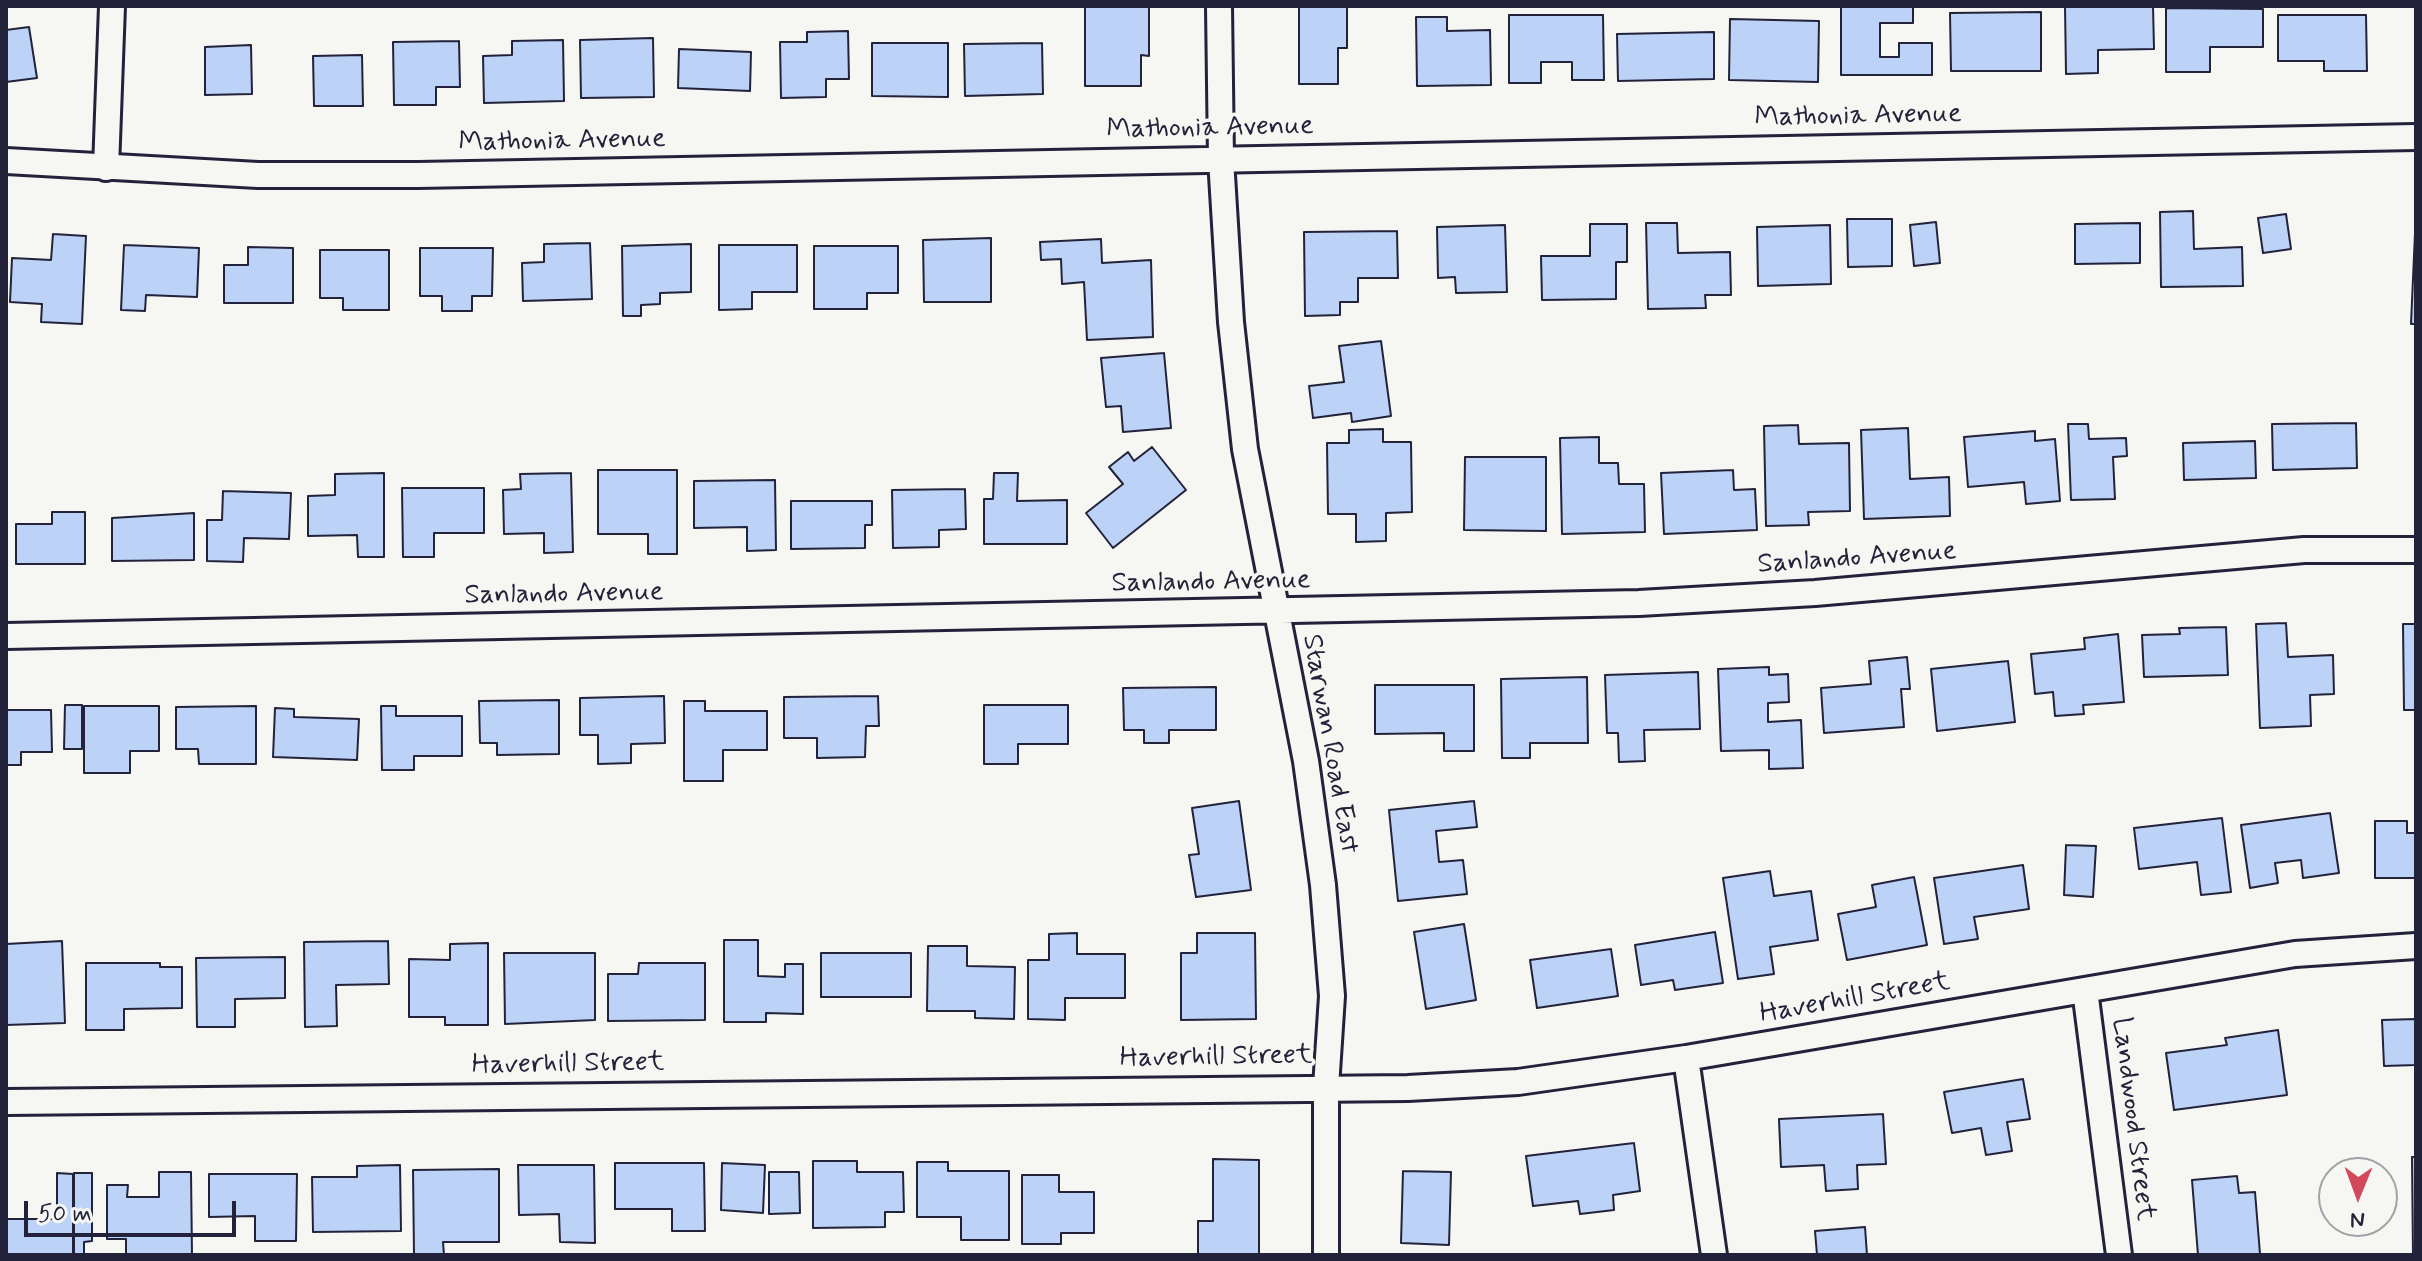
<!DOCTYPE html>
<html>
<head>
<meta charset="utf-8">
<style>
  body { margin:0 }
  #map { position:relative; width:2422px; height:1261px; overflow:hidden; background:#f6f6f2; font-family:Mynerve,sans-serif }
  canvas { display:block }
  .frame { position:absolute; inset:0; border:8px solid #22223b; pointer-events:none }
  .north { position:absolute; left:2318px; top:1157px; width:80px; height:80px; box-sizing:border-box; background:#f6f6f2; border:2px solid #a1a1a9; border-radius:50%; rotate:181deg; font-size:22px; font-weight:700; line-height:32px; text-align:center; color:#22223b }
  .north::after { content:''; display:block; margin:auto; width:28px; height:36px; background:#d1495b; clip-path:polygon(50% 0,100% 100%,50% 72%,0 100%) }
  .scale { position:absolute; left:24px; top:1201px; width:212px; height:36px; box-sizing:border-box; border:4px solid #22223b; border-top:0; padding-left:10px; font-size:24px; line-height:28px; white-space:nowrap; color:#22223b; -webkit-text-stroke:6px #f6f6f2; paint-order:stroke }
</style>
</head>
<body>
<div id="map">
<canvas width="2422" height="1261"></canvas>
<div class="frame"></div>
<div class="north">N</div>
<div class="scale">50 m</div>
</div>
<script>
const ctx = document.querySelector('canvas').getContext('2d');
ctx.lineJoin = 'round';
function fill(path, color) { ctx.fillStyle = color; ctx.fill(path, 'evenodd'); }
const shape = rows => new Path2D(rows.map(r => 'M' + r).join(''));
function stroke(path, color, width, dash) { ctx.strokeStyle = color; ctx.lineWidth = width; ctx.lineCap = dash ? 'butt' : 'round'; ctx.setLineDash(dash || []); ctx.stroke(path); }
function drawText(font, color, halo, rows, align = 'center') {
  ctx.font = font + ' Mynerve,sans-serif'; ctx.lineWidth = 7; ctx.setLineDash([]); ctx.textBaseline = 'middle'; ctx.strokeStyle = halo; ctx.fillStyle = color; for (const [text, x, y, turn = 0] of rows) {
    ctx.save(); ctx.translate(x, y); ctx.rotate((+turn || 0) * Math.PI / 180); ctx.textAlign = isNaN(turn) ? turn : align; if (halo) ctx.strokeText(text, 0, 0); ctx.fillText(text, 0, 0); ctx.restore();
  }
}
const building = shape([
  [1085,6,1149,6,1149,56,1141,55,1141,86,1085,86,1085,6],
  [1299,6,1347,6,1347,48,1338,48,1338,84,1299,84,1299,6],
  [1841,6,1913,6,1913,23,1880,23,1880,57,1899,57,1899,43,1932,43,1932,75,1841,75,1841,6],
  [2065,6,2153,6,2154,49,2098,50,2098,73,2066,74,2065,6],
  [2166,8,2263,9,2263,47,2210,47,2210,72,2166,72,2166,8],
  [2041,12,2041,71,1951,71,1950,13,2041,12],
  [1509,15,1603,15,1604,80,1572,80,1572,62,1541,62,1541,83,1509,83,1509,15],
  [2278,15,2366,15,2367,71,2324,71,2324,61,2278,61,2278,15],
  [1416,17,1447,17,1447,31,1490,30,1491,85,1417,86,1416,17],
  [1730,19,1819,21,1818,82,1729,80,1730,19],
  [29,27,37,78,6,82,6,30,29,27],
  [848,31,849,79,826,79,826,97,781,98,780,42,807,42,807,32,848,31],
  [1714,32,1714,79,1618,81,1617,34,1714,32],
  [653,38,654,97,581,98,580,40,653,38],
  [563,40,564,101,484,103,483,56,512,55,512,41,563,40],
  [459,41,460,87,436,87,436,105,394,105,393,42,459,41],
  [872,43,948,43,948,97,872,96,872,43],
  [1042,43,1043,94,965,96,964,44,1042,43],
  [251,45,252,94,205,95,205,47,251,45],
  [679,49,751,52,750,91,678,88,679,49],
  [362,55,363,106,314,106,313,56,362,55],
  [2416,210,2416,324,2411,324,2416,210],
  [2193,211,2194,249,2242,247,2243,286,2161,287,2160,212,2193,211],
  [2286,214,2291,249,2263,253,2258,218,2286,214],
  [1847,219,1892,219,1892,266,1848,267,1847,219],
  [1936,222,1940,263,1914,266,1910,225,1936,222],
  [1646,223,1677,223,1678,253,1730,252,1731,295,1705,295,1706,308,1648,309,1646,223],
  [2140,223,2140,263,2075,264,2075,224,2140,223],
  [1590,224,1627,224,1627,262,1616,262,1616,299,1542,300,1541,256,1590,256,1590,224],
  [1505,225,1507,292,1456,293,1455,277,1438,278,1437,227,1505,225],
  [1830,225,1831,284,1758,286,1757,227,1830,225],
  [1397,231,1398,278,1358,278,1358,302,1340,302,1340,315,1305,316,1304,232,1397,231],
  [53,234,86,236,82,324,41,322,42,304,10,302,12,258,51,260,53,234],
  [991,238,991,302,924,302,923,240,991,238],
  [1101,239,1102,263,1151,260,1153,337,1087,340,1084,282,1062,284,1061,259,1041,260,1040,242,1101,239],
  [590,243,592,299,523,301,522,263,544,262,544,244,590,243],
  [691,244,691,292,660,293,660,304,641,305,641,316,623,316,622,246,691,244],
  [124,245,199,248,197,297,146,295,145,311,121,310,124,245],
  [719,245,797,245,797,292,752,292,752,309,719,310,719,245],
  [814,246,898,246,898,293,867,293,867,309,814,309,814,246],
  [248,247,293,248,293,303,224,303,224,265,248,265,248,247],
  [420,248,493,248,492,296,472,296,472,311,442,311,442,296,420,296,420,248],
  [320,250,389,250,389,310,343,310,343,298,320,298,320,250],
  [1381,341,1391,416,1352,422,1351,413,1313,418,1309,386,1344,382,1339,346,1381,341],
  [1164,353,1171,428,1123,432,1121,406,1106,407,1101,358,1164,353],
  [2356,423,2357,468,2273,470,2272,424,2356,423],
  [2068,424,2088,424,2089,439,2126,438,2127,456,2113,457,2115,499,2071,500,2068,424],
  [1798,425,1799,444,1849,443,1850,511,1808,512,1809,525,1766,526,1764,426,1798,425],
  [1908,428,1910,479,1949,477,1950,516,1864,519,1861,430,1908,428],
  [1383,429,1383,442,1411,442,1412,512,1386,513,1386,541,1356,542,1356,514,1328,514,1327,443,1349,443,1349,430,1383,429],
  [2035,431,2035,441,2055,439,2060,501,2026,504,2024,482,1968,487,1964,437,2035,431],
  [1599,437,1599,463,1618,463,1619,484,1644,484,1645,532,1562,534,1560,438,1599,437],
  [2255,441,2256,478,2184,480,2183,443,2255,441],
  [1152,447,1186,490,1113,548,1086,513,1123,484,1109,467,1128,452,1134,461,1152,447],
  [1465,457,1546,457,1546,531,1464,530,1465,457],
  [598,470,677,470,677,554,648,554,648,534,598,534,598,470],
  [1733,470,1734,490,1755,489,1757,530,1664,534,1661,473,1733,470],
  [384,473,384,557,358,557,357,535,308,536,308,496,335,495,335,474,384,473],
  [571,473,573,552,544,553,544,533,504,534,503,490,521,489,520,474,571,473],
  [994,473,1018,473,1017,501,1067,500,1067,544,984,544,984,499,993,499,994,473],
  [775,480,776,550,747,551,747,527,694,528,694,481,775,480],
  [402,488,484,488,484,533,434,533,434,557,403,557,402,488],
  [965,489,966,529,939,530,939,547,893,548,892,490,965,489],
  [223,491,291,493,289,539,244,538,243,562,207,561,207,520,222,520,223,491],
  [791,501,872,501,872,525,865,525,865,548,791,549,791,501],
  [52,512,85,512,85,564,16,564,16,524,52,524,52,512],
  [194,513,194,560,112,561,112,518,194,513],
  [2286,623,2288,657,2333,655,2334,694,2310,695,2311,726,2260,728,2256,624,2286,623],
  [2403,624,2416,624,2416,710,2404,710,2403,624],
  [2226,627,2228,675,2144,677,2142,635,2180,634,2179,628,2226,627],
  [2118,634,2124,702,2083,705,2084,714,2055,716,2053,692,2035,694,2031,654,2085,649,2084,638,2118,634],
  [1907,657,1910,689,1901,689,1904,727,1824,733,1821,688,1871,684,1869,661,1907,657],
  [2008,661,2015,722,1937,731,1931,669,2008,661],
  [1769,667,1769,675,1788,674,1789,702,1768,703,1768,722,1801,720,1803,768,1769,769,1769,750,1721,751,1718,669,1769,667],
  [1698,672,1700,729,1644,730,1645,761,1619,762,1618,733,1607,733,1605,675,1698,672],
  [1587,677,1588,743,1530,743,1530,758,1502,758,1501,679,1587,677],
  [1375,685,1474,685,1474,751,1444,751,1444,733,1375,734,1375,685],
  [1216,687,1216,730,1169,730,1169,743,1144,743,1144,730,1124,730,1123,688,1216,687],
  [664,696,665,743,631,744,631,763,598,764,598,735,580,735,580,698,664,696],
  [878,696,879,726,866,726,865,757,817,758,817,738,784,738,784,697,878,696],
  [559,700,559,754,497,755,497,743,480,743,479,701,559,700],
  [684,701,705,701,705,711,767,711,767,750,723,750,723,781,684,781,684,701],
  [65,705,82,705,82,749,64,749,65,705],
  [984,705,1068,705,1068,744,1018,744,1018,764,984,764,984,705],
  [84,706,159,706,159,751,130,751,130,773,84,773,84,706],
  [256,706,256,764,199,764,198,749,176,749,176,707,256,706],
  [381,706,396,706,396,716,462,716,462,756,414,756,414,770,382,770,381,706],
  [275,708,294,709,294,717,359,719,357,760,273,757,275,708],
  [6,710,51,710,52,752,21,752,21,765,6,765,6,710],
  [1239,801,1251,890,1196,897,1189,855,1199,854,1192,808,1239,801],
  [1474,801,1477,827,1436,831,1439,862,1463,860,1467,894,1398,901,1389,810,1474,801],
  [2330,813,2339,873,2303,878,2301,860,2275,863,2278,883,2250,888,2241,825,2330,813],
  [2222,818,2231,892,2201,895,2197,862,2139,869,2134,828,2222,818],
  [2375,821,2407,821,2407,833,2416,833,2416,878,2375,878,2375,821],
  [2066,845,2096,846,2093,897,2064,895,2066,845],
  [2023,865,2029,909,1974,917,1978,939,1944,944,1934,878,2023,865],
  [1770,871,1774,896,1811,891,1818,940,1770,947,1774,974,1738,979,1723,878,1770,871],
  [1914,877,1927,945,1847,960,1838,914,1876,907,1872,885,1914,877],
  [1464,924,1476,1000,1426,1009,1414,932,1464,924],
  [1715,932,1723,983,1675,990,1673,980,1641,985,1635,945,1715,932],
  [1077,933,1077,954,1125,954,1125,998,1065,998,1065,1020,1028,1019,1028,960,1049,960,1049,934,1077,933],
  [1197,933,1255,933,1256,1019,1181,1020,1181,953,1197,953,1197,933],
  [724,940,758,940,758,976,785,977,785,964,803,964,803,1014,766,1013,766,1022,724,1022,724,940],
  [62,941,65,1023,6,1025,6,944,62,941],
  [388,941,389,984,336,985,337,1026,305,1027,304,942,388,941],
  [488,943,488,1025,445,1025,445,1017,409,1017,409,959,450,960,450,944,488,943],
  [928,946,967,946,967,966,1015,967,1014,1019,975,1018,975,1011,927,1011,928,946],
  [1611,949,1618,996,1537,1008,1530,960,1611,949],
  [504,953,595,953,595,1020,505,1024,504,953],
  [821,953,911,953,911,997,821,997,821,953],
  [285,957,285,998,235,999,235,1027,197,1027,196,958,285,957],
  [86,963,160,963,160,967,182,967,182,1008,124,1009,124,1030,86,1030,86,963],
  [639,963,705,963,705,1020,608,1021,608,974,638,974,639,963],
  [2416,1019,2416,1065,2384,1066,2382,1020,2416,1019],
  [2278,1030,2287,1095,2174,1110,2166,1053,2227,1045,2225,1038,2278,1030],
  [2023,1079,2030,1119,2007,1122,2012,1151,1986,1155,1981,1128,1952,1133,1944,1092,2023,1079],
  [1883,1114,1886,1164,1857,1165,1858,1189,1826,1191,1824,1165,1781,1167,1779,1119,1883,1114],
  [1634,1143,1640,1191,1613,1195,1614,1210,1580,1214,1578,1201,1533,1206,1526,1156,1634,1143],
  [2412,1157,2416,1157,2416,1255,2413,1255,2412,1157],
  [1213,1159,1259,1160,1259,1255,1198,1255,1198,1221,1213,1221,1213,1159],
  [813,1161,857,1161,857,1172,903,1172,904,1212,885,1212,885,1227,813,1228,813,1161],
  [917,1162,948,1162,948,1171,1009,1171,1009,1240,961,1240,961,1217,917,1217,917,1162],
  [615,1163,704,1163,705,1231,672,1231,672,1209,615,1209,615,1163],
  [722,1163,765,1165,763,1213,721,1210,722,1163],
  [400,1165,401,1231,313,1232,312,1177,357,1177,357,1166,400,1165],
  [518,1165,594,1165,595,1243,560,1242,559,1214,519,1215,518,1165],
  [499,1169,499,1242,443,1242,444,1255,414,1255,413,1170,499,1169],
  [1403,1171,1451,1172,1449,1245,1401,1243,1403,1171],
  [159,1172,191,1172,192,1255,126,1255,126,1239,107,1239,107,1185,128,1185,127,1197,159,1197,159,1172],
  [769,1172,799,1172,800,1213,769,1214,769,1172],
  [57,1173,73,1174,73,1255,6,1255,6,1219,57,1219,57,1173],
  [74,1173,92,1173,92,1241,84,1242,84,1255,74,1255,74,1173],
  [209,1174,297,1174,296,1241,255,1241,255,1216,209,1217,209,1174],
  [1022,1175,1059,1175,1059,1192,1094,1192,1094,1233,1061,1233,1061,1244,1022,1244,1022,1175],
  [2237,1176,2239,1193,2255,1192,2260,1254,2198,1255,2192,1180,2237,1176],
  [1865,1227,1867,1255,1817,1255,1815,1231,1865,1227]
]);
fill(building, '#bdd2f7');
stroke(building, '#22223b', 2);
const street = shape([
  [1219,6,1221,159,1231,322,1245,449,1306,761,1323,885,1332,996,1326,1087,1326,1255],
  [6,161,258,175,418,175,2416,137],
  [106,168,112,6],
  [6,636,1639,603,1815,593,2304,550,2416,550],
  [2085,990,2119,1255],
  [1686,1058,1714,1255],
  [6,1102,1408,1088,1518,1082,1686,1058,2295,954,2416,946]
]);
stroke(street, '#22223b', 30);
stroke(street, '#f6f6f2', 24);
drawText('28px', '#22223b', '#f6f6f2', [
  ["Mathonia Avenue",1858,117,-1],
  ["Mathonia Avenue",1210,129,-1],
  ["Mathonia Avenue",562,142,-1],
  ["Sanlando Avenue",1857,559,-4],
  ["Sanlando Avenue",1211,583,-1],
  ["Sanlando Avenue",564,595,-1],
  ["Starwan Road East",1329,744,80],
  ["Haverhill Street",1855,999,-10],
  ["Haverhill Street",1216,1058,-1],
  ["Haverhill Street",568,1065,-1],
  ["Landwood Street",2132,1119,83]
]);
</script>
</body>
</html>
